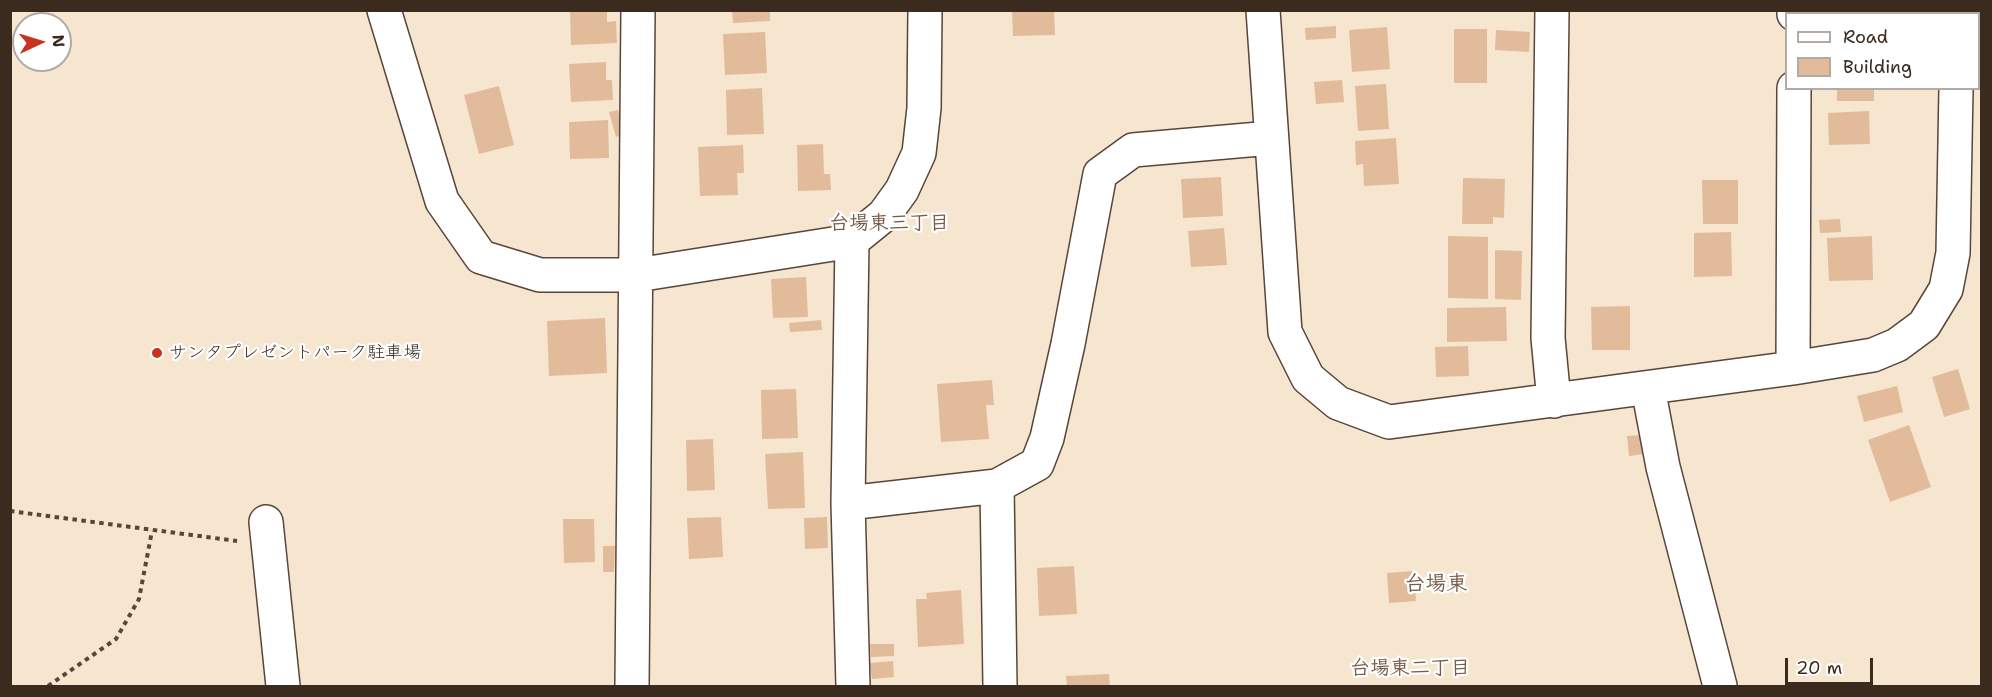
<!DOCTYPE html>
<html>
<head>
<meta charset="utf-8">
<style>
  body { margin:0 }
  #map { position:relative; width:1992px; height:697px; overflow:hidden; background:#f6e6d0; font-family:"Shantell Sans",sans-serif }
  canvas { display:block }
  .frame { position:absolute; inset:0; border:12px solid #3b2a1e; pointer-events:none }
  .legend { position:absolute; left:1785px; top:12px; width:195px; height:78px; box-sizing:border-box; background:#fff; border:2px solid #b1aaa5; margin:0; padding:8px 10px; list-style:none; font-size:18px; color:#3b2a1e }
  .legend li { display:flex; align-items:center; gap:12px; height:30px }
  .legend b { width:30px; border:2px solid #b1aaa5 }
  .north { position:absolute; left:12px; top:12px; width:60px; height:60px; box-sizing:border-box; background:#fff; border:2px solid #b1aaa5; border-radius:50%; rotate:86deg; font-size:16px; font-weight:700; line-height:24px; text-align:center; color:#3b2a1e }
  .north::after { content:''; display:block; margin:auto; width:21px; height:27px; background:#c8321e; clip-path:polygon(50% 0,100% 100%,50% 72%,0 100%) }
  .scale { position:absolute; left:1785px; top:658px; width:88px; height:27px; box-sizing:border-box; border:3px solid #3b2a1e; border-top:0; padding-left:8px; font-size:18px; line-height:21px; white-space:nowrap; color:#3b2a1e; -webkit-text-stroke:4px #fff; paint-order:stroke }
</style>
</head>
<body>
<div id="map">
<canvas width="1992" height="697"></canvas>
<div class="frame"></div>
<ul class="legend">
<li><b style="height:8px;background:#fff"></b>Road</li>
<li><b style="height:16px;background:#e2bb9b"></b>Building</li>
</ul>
<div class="north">N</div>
<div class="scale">20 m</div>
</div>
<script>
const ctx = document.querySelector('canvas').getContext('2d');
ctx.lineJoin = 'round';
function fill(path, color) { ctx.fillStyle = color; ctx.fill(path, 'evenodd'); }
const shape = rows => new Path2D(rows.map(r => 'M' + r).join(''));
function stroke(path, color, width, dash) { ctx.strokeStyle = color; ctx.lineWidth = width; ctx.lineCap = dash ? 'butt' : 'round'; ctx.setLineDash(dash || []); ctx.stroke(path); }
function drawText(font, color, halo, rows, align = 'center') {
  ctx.font = font + ' "Shantell Sans","Klee One",sans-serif'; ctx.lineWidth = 4.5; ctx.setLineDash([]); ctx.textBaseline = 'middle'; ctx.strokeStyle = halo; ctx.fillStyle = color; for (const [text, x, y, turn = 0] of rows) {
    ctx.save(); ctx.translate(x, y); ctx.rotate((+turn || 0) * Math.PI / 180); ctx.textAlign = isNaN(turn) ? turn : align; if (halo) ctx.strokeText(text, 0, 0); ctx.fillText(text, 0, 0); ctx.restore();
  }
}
fill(shape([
  [570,10,607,10,607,22,616,21,617,43,571,45],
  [732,10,770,10,770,21,733,23],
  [1012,10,1054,10,1055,35,1013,36],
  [1336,26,1336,38,1306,40,1305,28],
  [1387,27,1390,69,1352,72,1349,30],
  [1454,29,1487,29,1487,83,1454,83],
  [1496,30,1530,32,1529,52,1495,50],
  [765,32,767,73,725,75,723,34],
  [606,62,606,80,612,80,613,100,571,102,569,64],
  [1342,80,1344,102,1316,104,1314,82],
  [1386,84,1389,129,1358,131,1355,86],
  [499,86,514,145,479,154,464,95],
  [762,88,764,134,727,135,726,90],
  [1837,88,1874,88,1874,101,1837,101],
  [618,110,624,134,616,137,609,112],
  [1869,111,1870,144,1829,145,1828,113],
  [608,120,609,158,570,159,569,122],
  [1396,138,1399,184,1364,186,1363,164,1356,165,1355,141],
  [823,144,824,174,830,174,831,190,798,191,797,145],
  [743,145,744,173,737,173,738,195,700,196,698,147],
  [1221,177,1223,216,1183,218,1181,179],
  [1463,178,1505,179,1504,218,1493,217,1493,224,1462,224],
  [1702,180,1738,180,1738,224,1703,224],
  [1840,219,1841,232,1820,233,1819,220],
  [1224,228,1227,265,1191,267,1188,231],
  [1731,232,1732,276,1694,277,1694,233],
  [1448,236,1488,237,1488,299,1448,298],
  [1872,236,1873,280,1829,281,1827,238],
  [1495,250,1522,251,1521,300,1495,299],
  [806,277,808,317,773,318,771,279],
  [1630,306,1630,350,1592,350,1591,307],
  [1506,307,1507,341,1447,342,1447,308],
  [605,318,607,373,549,376,547,321],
  [821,320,822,330,790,332,789,323],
  [1468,346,1469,376,1436,377,1435,347],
  [1958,369,1970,409,1944,417,1932,377],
  [992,380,994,405,986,405,989,439,941,442,937,384],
  [1897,386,1903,412,1864,422,1857,396],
  [796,389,798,438,762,439,761,390],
  [1909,425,1931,487,1890,502,1868,440],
  [1643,435,1645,454,1629,456,1627,436],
  [713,439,715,490,687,491,686,440],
  [803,452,805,508,768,509,765,454],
  [721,517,723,557,689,559,687,518],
  [827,517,828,548,805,549,804,518],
  [563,519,594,519,595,562,564,563],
  [603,546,615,546,614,572,603,572],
  [1074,566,1077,614,1039,616,1037,568],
  [1414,571,1416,601,1389,603,1387,573],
  [961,590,964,644,918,647,916,599,927,599,926,593],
  [870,644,894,644,894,656,871,657],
  [893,661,894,677,872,679,870,663],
  [1109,674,1110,686,1067,686,1066,676]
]), '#e2bb9b');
const minor = shape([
  [384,10,442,201,481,257,540,275,637,275,852,241,884,215,902,190,919,153,924,108,925,10],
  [1263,10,1285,332,1308,378,1338,403,1389,422,1793,368,1873,355,1897,345,1924,325,1946,289,1953,253,1956,88],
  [1552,10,1548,338,1554,401],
  [1794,14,1794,10],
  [1957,14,1957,10],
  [852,241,848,503,853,686],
  [1793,368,1794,88],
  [1648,388,1663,467,1720,686],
  [997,486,1000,686],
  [848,503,997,486,1037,464,1047,438,1068,344,1100,174,1133,150,1271,138],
  [266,522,283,686],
  [632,686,638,10]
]);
stroke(minor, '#574639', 36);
stroke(shape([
  [10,511,237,541],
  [48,686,116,639,139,599,152,531]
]), '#574639', 4, [4.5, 4.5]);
stroke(minor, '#fff', 33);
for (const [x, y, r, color] of [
  [157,353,6,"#c8321e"]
]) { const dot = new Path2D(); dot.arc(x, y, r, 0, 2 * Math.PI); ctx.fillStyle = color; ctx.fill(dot); stroke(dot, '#fff', 2); }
drawText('18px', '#3b2a1e', '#fff', [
  ["サンタプレゼントパーク駐車場",169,353]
], 'left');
drawText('bold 20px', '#755d4a', '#fff', [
  ["台場東三丁目",889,224],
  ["台場東二丁目",1410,669]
]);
drawText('bold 21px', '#755d4a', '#fff', [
  ["台場東",1436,585]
]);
</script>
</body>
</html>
